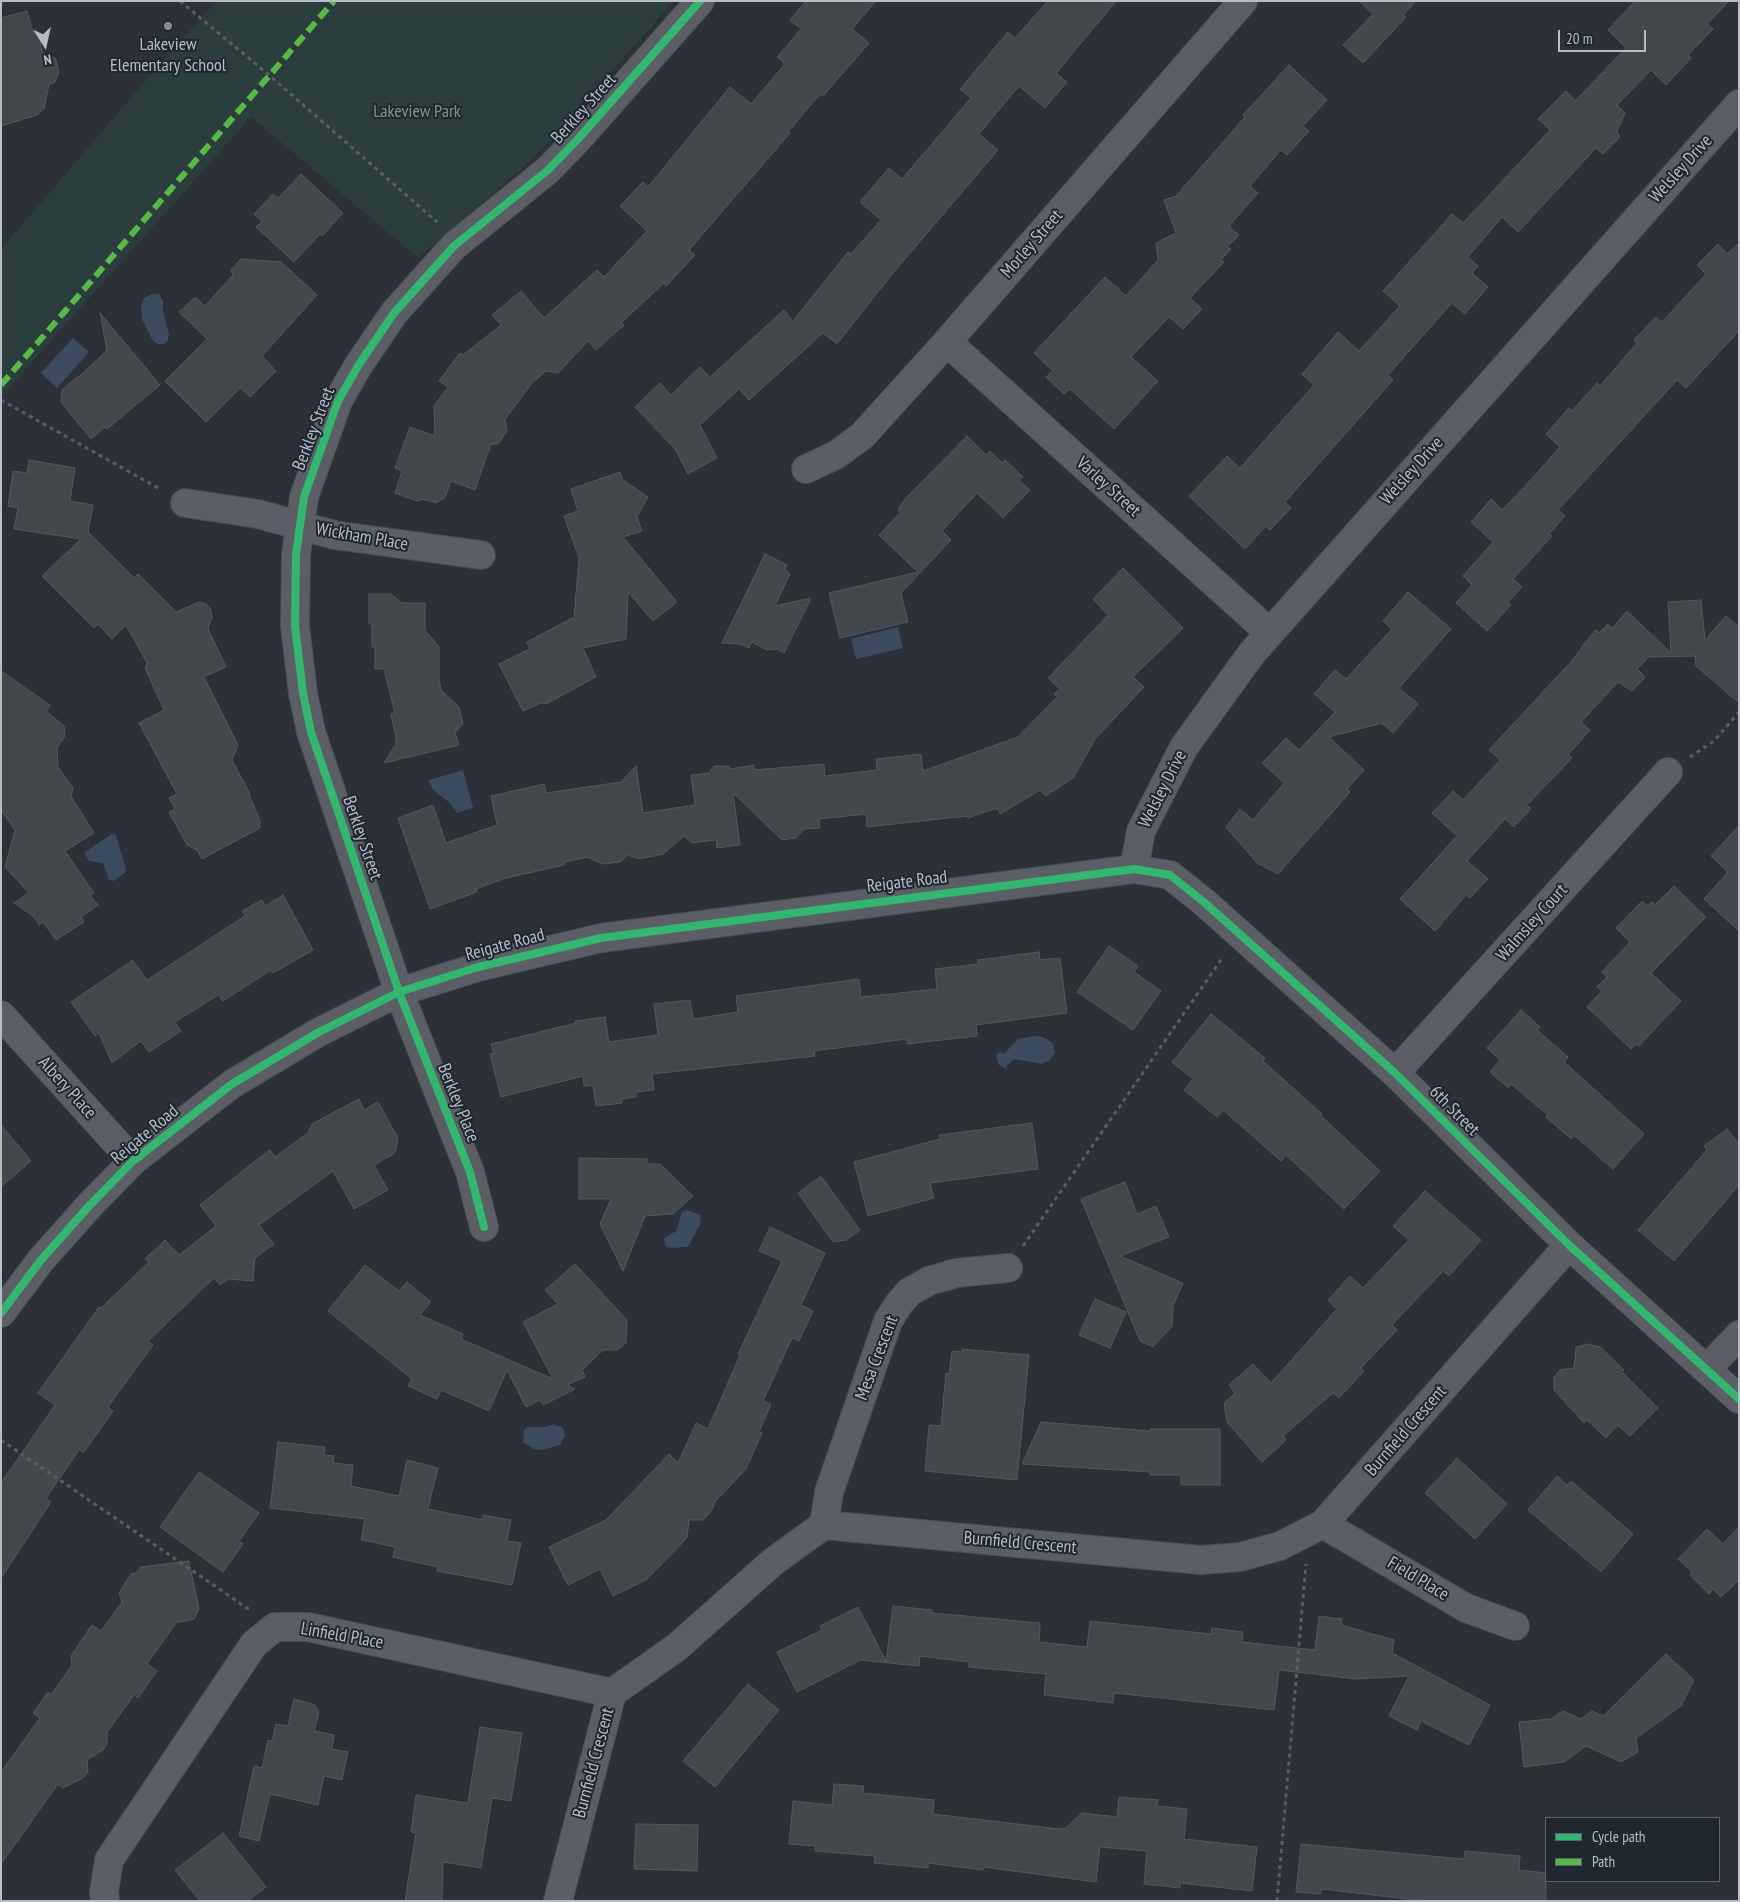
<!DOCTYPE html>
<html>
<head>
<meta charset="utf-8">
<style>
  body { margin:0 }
  #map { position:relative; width:1740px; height:1902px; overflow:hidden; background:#2b3136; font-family:"PT Sans Narrow",sans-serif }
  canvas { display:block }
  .frame { position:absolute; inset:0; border:2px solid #b6bdc7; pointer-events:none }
  .legend { position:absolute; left:1545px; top:1817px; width:175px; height:65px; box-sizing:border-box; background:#1f2730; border:1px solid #5b636c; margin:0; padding:6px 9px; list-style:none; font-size:15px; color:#b6bdc7 }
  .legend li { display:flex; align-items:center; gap:10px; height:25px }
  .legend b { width:25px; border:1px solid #5b636c }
  .north { position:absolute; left:20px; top:20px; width:50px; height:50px; -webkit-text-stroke:4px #1f2730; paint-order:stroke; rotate:170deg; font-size:14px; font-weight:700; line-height:20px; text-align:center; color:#b6bdc7 }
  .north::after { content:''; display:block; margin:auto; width:18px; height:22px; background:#b6bdc7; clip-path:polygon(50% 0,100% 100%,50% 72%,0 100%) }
  .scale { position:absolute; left:1558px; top:30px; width:88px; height:22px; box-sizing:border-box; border:2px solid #b6bdc7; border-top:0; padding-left:6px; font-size:15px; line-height:18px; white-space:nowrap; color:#b6bdc7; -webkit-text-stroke:4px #1f2730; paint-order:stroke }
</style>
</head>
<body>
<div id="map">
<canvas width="1740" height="1902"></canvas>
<div class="frame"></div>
<ul class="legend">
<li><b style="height:6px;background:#33b770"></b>Cycle path</li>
<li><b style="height:6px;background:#58b947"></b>Path</li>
</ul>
<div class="north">N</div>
<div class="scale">20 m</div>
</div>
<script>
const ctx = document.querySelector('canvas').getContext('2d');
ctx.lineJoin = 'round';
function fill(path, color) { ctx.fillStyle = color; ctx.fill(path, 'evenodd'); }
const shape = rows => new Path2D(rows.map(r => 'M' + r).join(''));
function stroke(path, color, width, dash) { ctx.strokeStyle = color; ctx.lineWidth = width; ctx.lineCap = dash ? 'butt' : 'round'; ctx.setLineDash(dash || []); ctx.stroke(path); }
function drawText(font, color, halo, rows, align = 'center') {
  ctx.font = font + ' "PT Sans Narrow",sans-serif'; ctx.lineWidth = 4; ctx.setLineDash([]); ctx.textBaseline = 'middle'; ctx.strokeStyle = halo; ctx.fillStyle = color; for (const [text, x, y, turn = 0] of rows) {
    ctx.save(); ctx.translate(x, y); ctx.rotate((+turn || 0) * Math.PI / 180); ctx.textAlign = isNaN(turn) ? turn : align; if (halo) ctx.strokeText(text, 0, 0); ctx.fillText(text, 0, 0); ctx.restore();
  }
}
fill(shape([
  [217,1,674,1,553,138,517,173,418,258,251,117,1,397,1,249,172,50]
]), '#2b3d3d');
fill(shape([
  [152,294,159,294,163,301,163,311,169,335,167,342,164,344,158,344,153,341,142,319,141,307,144,298],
  [73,338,89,352,57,388,41,373],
  [898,627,903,648,856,659,851,639],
  [463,770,473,808,457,813,450,803,433,790,429,780],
  [112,834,116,835,126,869,125,873,113,881,109,880,103,863,89,861,85,854,86,851],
  [1034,1036,1042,1037,1053,1043,1055,1053,1050,1060,1042,1064,1014,1059,1006,1066,1008,1070,999,1065,996,1056,999,1052,1004,1054,1018,1039],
  [688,1210,700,1215,701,1222,688,1247,669,1248,665,1246,664,1238,676,1231,682,1212],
  [554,1424,563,1428,565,1435,560,1445,542,1450,534,1449,523,1442,524,1430,528,1427,544,1427]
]), '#3c4c5e');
const building = shape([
  [806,1,876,1,852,29,869,43,823,96,820,94,788,132,790,133,689,250,695,255,666,286,664,283,621,323,624,325,596,350,588,341,558,373,546,371,533,382,505,419,507,431,498,444,491,444,475,490,451,481,445,498,436,503,422,499,417,501,395,493,402,471,395,468,410,427,435,436,434,406,448,387,439,381,460,353,463,355,501,325,492,315,521,291,544,318,597,270,604,277,647,231,620,206,643,182,648,187,730,87,751,104,785,64,777,57,801,29,790,20,806,1],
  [1048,1,1116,1,1056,73,1067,82,1045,108,1019,86,979,134,998,150,893,273,837,344,823,333,749,400,739,389,700,425,717,458,688,474,675,449,635,407,660,383,671,395,700,367,710,377,784,310,793,321,848,252,851,254,881,220,860,202,889,168,902,179,971,98,960,89,1008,32,1015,38,1048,1],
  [1359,1,1416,1,1403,15,1406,17,1363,63,1343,45,1373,14,1359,1],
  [1635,1,1729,1,1707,24,1713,29,1688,55,1691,58,1666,85,1651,70,1617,105,1625,113,1617,131,1620,137,1603,154,1596,148,1518,232,1502,217,1468,257,1478,266,1472,273,1488,287,1465,314,1452,303,1388,375,1393,380,1285,502,1291,508,1270,530,1266,526,1245,549,1189,496,1227,456,1240,468,1314,385,1302,374,1338,332,1359,351,1400,306,1383,291,1452,214,1463,223,1550,130,1538,119,1566,91,1575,101,1626,48,1608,30,1635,1],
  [27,11,33,32,39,35,42,52,56,59,59,72,55,82,49,84,44,109,37,115,1,126,1,18,27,11],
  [1289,65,1327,100,1303,126,1309,131,1287,155,1281,150,1250,186,1258,193,1229,226,1239,235,1227,247,1231,249,1221,260,1224,262,1190,298,1202,309,1183,329,1169,317,1131,357,1158,381,1114,429,1070,389,1064,394,1046,377,1053,371,1034,353,1105,277,1126,296,1158,260,1156,243,1176,233,1164,200,1176,196,1245,117,1243,115,1289,65],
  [301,174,343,213,322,236,320,234,294,262,256,227,262,221,254,214,273,194,278,198,301,174],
  [1739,243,1739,331,1686,388,1677,380,1558,510,1565,516,1549,534,1552,536,1513,579,1522,587,1508,602,1511,605,1487,631,1456,603,1472,585,1463,576,1493,542,1471,522,1491,499,1502,510,1528,483,1560,447,1546,434,1569,408,1572,411,1597,383,1600,386,1637,343,1634,340,1656,317,1662,322,1706,274,1697,265,1718,244,1727,254,1739,243],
  [241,259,281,262,317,295,262,356,276,371,250,397,240,388,206,422,165,381,207,339,179,312,195,297,205,306,233,275,231,270,241,259],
  [100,313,160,385,107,429,105,427,91,439,61,402,62,390,78,376,79,377,107,350,100,313],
  [967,436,986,455,990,451,1002,463,1005,460,1023,477,1019,480,1030,490,1003,518,977,493,942,531,951,540,901,593,908,622,840,638,829,593,918,572,879,535,901,512,898,510,905,499,967,436],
  [29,460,75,468,70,501,93,505,88,532,134,578,138,574,176,612,199,602,206,604,211,610,212,617,208,629,226,667,204,677,238,745,232,760,250,794,249,794,260,821,260,828,202,859,197,850,187,845,169,812,175,809,169,798,177,794,139,723,164,710,145,668,147,663,126,625,112,639,98,624,94,628,42,576,81,539,14,529,18,508,8,506,13,471,27,473,29,460],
  [620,472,623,480,648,497,637,517,642,531,623,537,677,602,653,621,628,592,626,639,583,648,596,677,546,704,541,703,523,711,499,664,530,649,527,642,574,617,579,558,564,516,578,511,571,489,620,472],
  [765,554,787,565,785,569,790,574,775,606,811,598,784,653,777,649,767,650,752,642,749,648,740,644,722,643,765,554],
  [1123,568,1183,628,1133,677,1144,687,1095,739,1074,777,1046,796,1040,790,1000,814,997,808,968,818,967,816,867,827,866,814,819,819,820,828,804,829,796,838,782,840,733,793,740,845,717,848,716,840,692,843,684,836,663,854,639,859,628,855,620,862,603,864,587,857,566,862,564,865,506,878,476,889,477,892,430,909,398,818,433,805,446,843,497,825,491,796,544,784,546,793,621,782,636,766,643,813,695,805,691,775,709,773,714,766,729,766,730,769,754,765,754,770,824,764,825,776,877,770,876,759,921,754,923,771,1018,737,1057,697,1054,694,1060,689,1048,678,1108,615,1093,599,1123,568],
  [1408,592,1451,629,1399,688,1418,704,1393,733,1382,723,1329,737,1364,770,1347,789,1350,792,1278,874,1257,863,1226,827,1240,809,1253,820,1284,783,1262,763,1286,738,1299,750,1335,712,1314,694,1335,670,1346,679,1392,629,1383,621,1408,592],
  [369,594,391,594,402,603,425,603,425,630,439,647,439,678,441,690,459,707,463,724,455,732,459,745,384,763,396,744,396,738,391,714,395,713,384,669,375,669,375,647,372,647,372,624,369,624,369,594],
  [1701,600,1705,640,1726,616,1739,627,1739,703,1696,666,1695,656,1649,657,1637,669,1645,677,1632,691,1618,682,1581,722,1590,730,1568,755,1572,758,1527,805,1531,809,1514,827,1505,819,1467,861,1488,879,1470,898,1466,895,1435,931,1400,899,1457,836,1432,813,1453,791,1463,800,1500,760,1489,750,1569,664,1582,648,1581,647,1596,630,1599,633,1608,624,1612,628,1627,611,1671,653,1668,602,1701,600],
  [1,671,50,705,46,711,64,726,65,736,57,748,58,767,73,788,71,796,94,833,65,851,94,893,90,895,98,905,81,917,84,922,56,940,43,922,39,925,33,916,14,903,29,893,5,867,15,830,1,810,1,671],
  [1739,826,1739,931,1704,899,1728,872,1711,856,1739,826],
  [1674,886,1706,917,1651,973,1681,1001,1639,1046,1636,1044,1631,1049,1587,1007,1602,991,1597,987,1607,977,1602,972,1630,942,1616,928,1642,901,1647,906,1652,902,1655,905,1674,886],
  [283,895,313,950,273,973,271,970,223,1001,218,995,175,1022,181,1031,149,1052,141,1041,112,1063,99,1033,95,1036,71,1002,133,960,147,980,245,916,242,911,262,900,265,906,283,895],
  [1109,946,1138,966,1134,972,1161,991,1133,1030,1077,992,1109,946],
  [1039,952,1040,960,1060,958,1067,1013,976,1025,977,1036,907,1044,907,1039,814,1051,815,1056,652,1074,654,1090,636,1092,636,1097,622,1099,622,1103,596,1106,593,1085,584,1086,583,1076,501,1097,490,1054,494,1053,491,1044,576,1023,575,1021,605,1017,609,1042,658,1035,654,1004,690,1000,693,1019,738,1012,736,996,859,979,861,997,937,989,935,969,978,964,978,960,1039,952],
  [1521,1010,1540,1027,1537,1030,1568,1057,1564,1062,1644,1134,1613,1169,1574,1135,1571,1139,1546,1117,1548,1115,1511,1084,1508,1088,1490,1072,1500,1060,1487,1048,1521,1010],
  [1211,1014,1265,1058,1263,1061,1322,1114,1321,1116,1380,1171,1344,1209,1286,1155,1281,1161,1223,1110,1217,1117,1184,1090,1193,1079,1172,1062,1211,1014],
  [359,1099,364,1110,378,1102,398,1138,395,1153,374,1165,388,1190,354,1209,333,1171,259,1225,274,1244,255,1258,253,1281,228,1279,220,1285,214,1278,148,1341,153,1345,108,1407,113,1411,84,1452,79,1450,46,1498,51,1502,1,1578,1,1483,55,1405,38,1393,99,1307,101,1308,149,1262,145,1259,165,1240,179,1255,216,1226,200,1205,250,1165,270,1150,275,1157,308,1133,312,1124,359,1099],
  [1032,1123,1038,1169,930,1183,934,1198,868,1216,854,1162,940,1139,939,1135,1032,1123],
  [1,1125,31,1161,1,1187,1,1125],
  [1727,1129,1739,1144,1739,1185,1674,1261,1638,1230,1707,1150,1704,1146,1727,1129],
  [579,1158,647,1159,647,1164,660,1164,693,1196,673,1214,645,1216,623,1271,600,1224,611,1199,579,1199,579,1158],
  [821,1176,860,1230,846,1240,833,1242,798,1193,821,1176],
  [1125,1182,1137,1214,1156,1206,1169,1237,1120,1256,1183,1283,1173,1306,1172,1326,1153,1347,1140,1341,1081,1199,1125,1182],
  [1425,1191,1481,1240,1449,1276,1443,1271,1392,1325,1397,1330,1361,1368,1364,1371,1339,1398,1333,1393,1283,1436,1286,1440,1262,1462,1227,1422,1224,1403,1235,1393,1229,1385,1253,1364,1271,1383,1337,1309,1328,1300,1350,1276,1363,1288,1409,1240,1393,1226,1425,1191],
  [770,1227,825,1253,801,1305,813,1311,799,1341,792,1338,763,1401,771,1404,759,1432,762,1433,746,1469,714,1503,712,1510,703,1520,689,1520,687,1538,646,1580,613,1596,600,1569,568,1585,549,1547,606,1520,669,1454,678,1463,696,1423,708,1429,740,1355,738,1354,782,1261,759,1251,770,1227],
  [575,1264,627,1320,626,1343,617,1350,603,1350,582,1370,585,1377,567,1385,575,1389,543,1405,540,1400,526,1407,507,1370,489,1411,441,1390,437,1399,408,1386,412,1379,328,1311,365,1265,399,1291,407,1282,431,1302,420,1315,463,1334,461,1339,553,1379,523,1322,558,1304,545,1290,575,1264],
  [1095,1299,1126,1312,1110,1348,1079,1335,1095,1299],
  [1587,1344,1600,1347,1624,1370,1622,1372,1658,1408,1630,1436,1618,1425,1606,1438,1587,1420,1584,1423,1554,1390,1554,1377,1560,1370,1574,1368,1576,1347,1587,1344],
  [962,1349,1029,1355,1017,1480,925,1471,929,1425,941,1426,946,1373,949,1374,952,1351,962,1352,962,1349],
  [1041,1422,1150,1431,1150,1429,1220,1429,1220,1485,1181,1485,1181,1475,1150,1475,1150,1472,1022,1464,1041,1422],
  [278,1442,325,1447,324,1455,334,1456,333,1463,353,1465,351,1486,399,1496,407,1460,438,1468,428,1509,483,1520,483,1515,511,1520,507,1541,521,1543,512,1585,437,1571,438,1567,393,1557,395,1547,361,1540,365,1519,270,1508,278,1442],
  [1457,1458,1507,1504,1475,1539,1425,1493,1457,1458],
  [199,1472,259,1513,239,1541,243,1544,223,1572,160,1527,199,1472],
  [1557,1476,1567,1485,1571,1481,1633,1534,1601,1572,1528,1510,1557,1476],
  [1739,1527,1739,1580,1721,1597,1713,1589,1709,1594,1690,1575,1692,1572,1678,1559,1707,1529,1723,1544,1739,1527],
  [189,1561,199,1609,194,1619,176,1623,147,1664,157,1671,138,1698,134,1695,107,1732,107,1744,103,1750,87,1760,88,1772,83,1778,63,1788,58,1784,1,1864,1,1772,40,1718,33,1713,48,1692,51,1695,72,1665,71,1656,92,1625,101,1631,122,1602,119,1593,131,1574,136,1573,141,1567,189,1561],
  [893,1606,932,1610,932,1613,1040,1623,1039,1642,1087,1647,1090,1621,1211,1634,1212,1628,1243,1632,1242,1642,1315,1650,1319,1616,1342,1619,1341,1625,1394,1640,1392,1653,1490,1705,1469,1745,1421,1721,1417,1730,1389,1716,1409,1676,1356,1679,1279,1670,1274,1710,1114,1693,1113,1703,1044,1695,1046,1674,969,1667,969,1662,920,1656,919,1666,860,1660,797,1692,777,1652,822,1630,820,1626,858,1607,886,1661,893,1606],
  [1666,1654,1694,1680,1681,1706,1636,1738,1638,1752,1621,1762,1586,1746,1564,1762,1524,1767,1519,1722,1551,1719,1563,1711,1581,1719,1592,1711,1603,1716,1666,1654],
  [748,1684,779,1710,715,1787,683,1761,748,1684],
  [294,1699,315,1705,319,1713,314,1731,334,1735,332,1749,348,1752,342,1780,324,1776,318,1805,270,1794,259,1841,239,1836,254,1766,262,1768,268,1740,272,1741,276,1724,288,1726,294,1699],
  [480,1727,522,1733,511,1801,492,1798,481,1868,443,1862,442,1901,405,1901,416,1833,411,1832,416,1795,468,1803,480,1727],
  [834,1784,864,1786,863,1793,934,1800,933,1814,1059,1829,1066,1828,1082,1813,1117,1817,1119,1797,1158,1800,1157,1806,1187,1809,1184,1839,1257,1847,1252,1891,1180,1883,1180,1888,1144,1884,1147,1851,1100,1847,1096,1882,983,1867,983,1870,928,1863,928,1868,874,1863,875,1856,815,1851,815,1846,789,1844,793,1801,832,1805,834,1784],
  [636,1824,698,1825,697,1871,634,1869,636,1824],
  [223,1833,266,1887,248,1901,200,1901,175,1870,223,1833],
  [1301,1844,1464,1859,1465,1851,1520,1856,1519,1870,1546,1873,1546,1901,1425,1901,1321,1889,1321,1894,1296,1892,1301,1844]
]);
fill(building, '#43484d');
stroke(building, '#53585d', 1);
const minor = shape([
  [947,342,1269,632],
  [806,469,836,455,862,436,947,342,1243,1],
  [185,503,258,514,334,535,481,555],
  [1134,869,1141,831,1184,747,1252,653,1739,104],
  [1,1015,133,1161],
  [1395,1073,1668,772],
  [484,1227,470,1172,399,992,311,732,303,693,295,626,296,554,304,497,338,401,358,366,394,313,454,246,548,170,578,139,700,1],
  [1,1313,41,1260,90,1205,133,1161,232,1084,319,1032,399,992,478,967,601,938,1134,869,1170,875,1205,903,1395,1073,1569,1245,1739,1399],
  [1707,1369,1739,1335],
  [1323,1524,1466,1608,1515,1626],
  [824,1525,829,1492,888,1321,898,1305,909,1292,929,1281,956,1273,1008,1268],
  [105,1901,104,1892,109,1860,254,1644,275,1627,308,1627,612,1693],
  [558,1901,612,1693,677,1647,774,1561,824,1525,1201,1560,1240,1557,1280,1546,1323,1524,1569,1245]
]);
stroke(minor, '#494d51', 30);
stroke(shape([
  [180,1,269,75,437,222],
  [1,400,160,489],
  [1690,757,1714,741,1739,712],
  [1023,1246,1223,957],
  [1,1440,250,1610],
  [1277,1901,1306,1564]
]), '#595e62', 3, [4, 4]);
stroke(minor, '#5b5e64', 28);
stroke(shape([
  [1,385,334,1]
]), '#58b947', 6, [12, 6]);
stroke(shape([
  [484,1227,470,1172,399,992,311,732,303,693,295,626,296,554,304,497,338,401,358,366,394,313,454,246,548,170,578,139,700,1],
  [1,1313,41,1260,90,1205,133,1161,232,1084,319,1032,399,992,478,967,601,938,1134,869,1170,875,1205,903,1395,1073,1569,1245,1739,1399]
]), '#33b770', 8);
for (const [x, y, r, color] of [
  [168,26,5,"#858c94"]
]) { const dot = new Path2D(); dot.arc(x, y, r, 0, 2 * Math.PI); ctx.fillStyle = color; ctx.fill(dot); stroke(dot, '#1f2730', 2); }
drawText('18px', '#b6bdc7', '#1f2730', [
  ["Lakeview",168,45],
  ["Elementary School",168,66]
]);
drawText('18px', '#b6bdc7', '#1f2730', [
  ["Berkley Street",584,109,-48],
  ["Welsley Drive",1681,169,-48],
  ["Morley Street",1032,244,-49],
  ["Berkley Street",314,429,-69],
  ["Welsley Drive",1412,471,-48],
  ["Varley Street",1108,487,42],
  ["Wickham Place",362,537,10],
  ["Welsley Drive",1163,789,-63],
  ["Berkley Street",362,838,71],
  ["Reigate Road",907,882,-7],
  ["Walmsley Court",1532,923,-48],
  ["Reigate Road",505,945,-15],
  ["Albery Place",67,1088,48],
  ["Berkley Place",458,1103,68],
  ["6th Street",1454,1111,45],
  ["Reigate Road",145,1135,-40],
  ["Mesa Crescent",877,1358,-69],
  ["Burnfield Crescent",1406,1431,-49],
  ["Burnfield Crescent",1020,1543,5],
  ["Field Place",1418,1579,31],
  ["Linfield Place",342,1636,10],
  ["Burnfield Crescent",594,1763,-75]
]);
drawText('18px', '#769a7d', '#1f2730', [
  ["Lakeview Park",417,112]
]);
</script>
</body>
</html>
